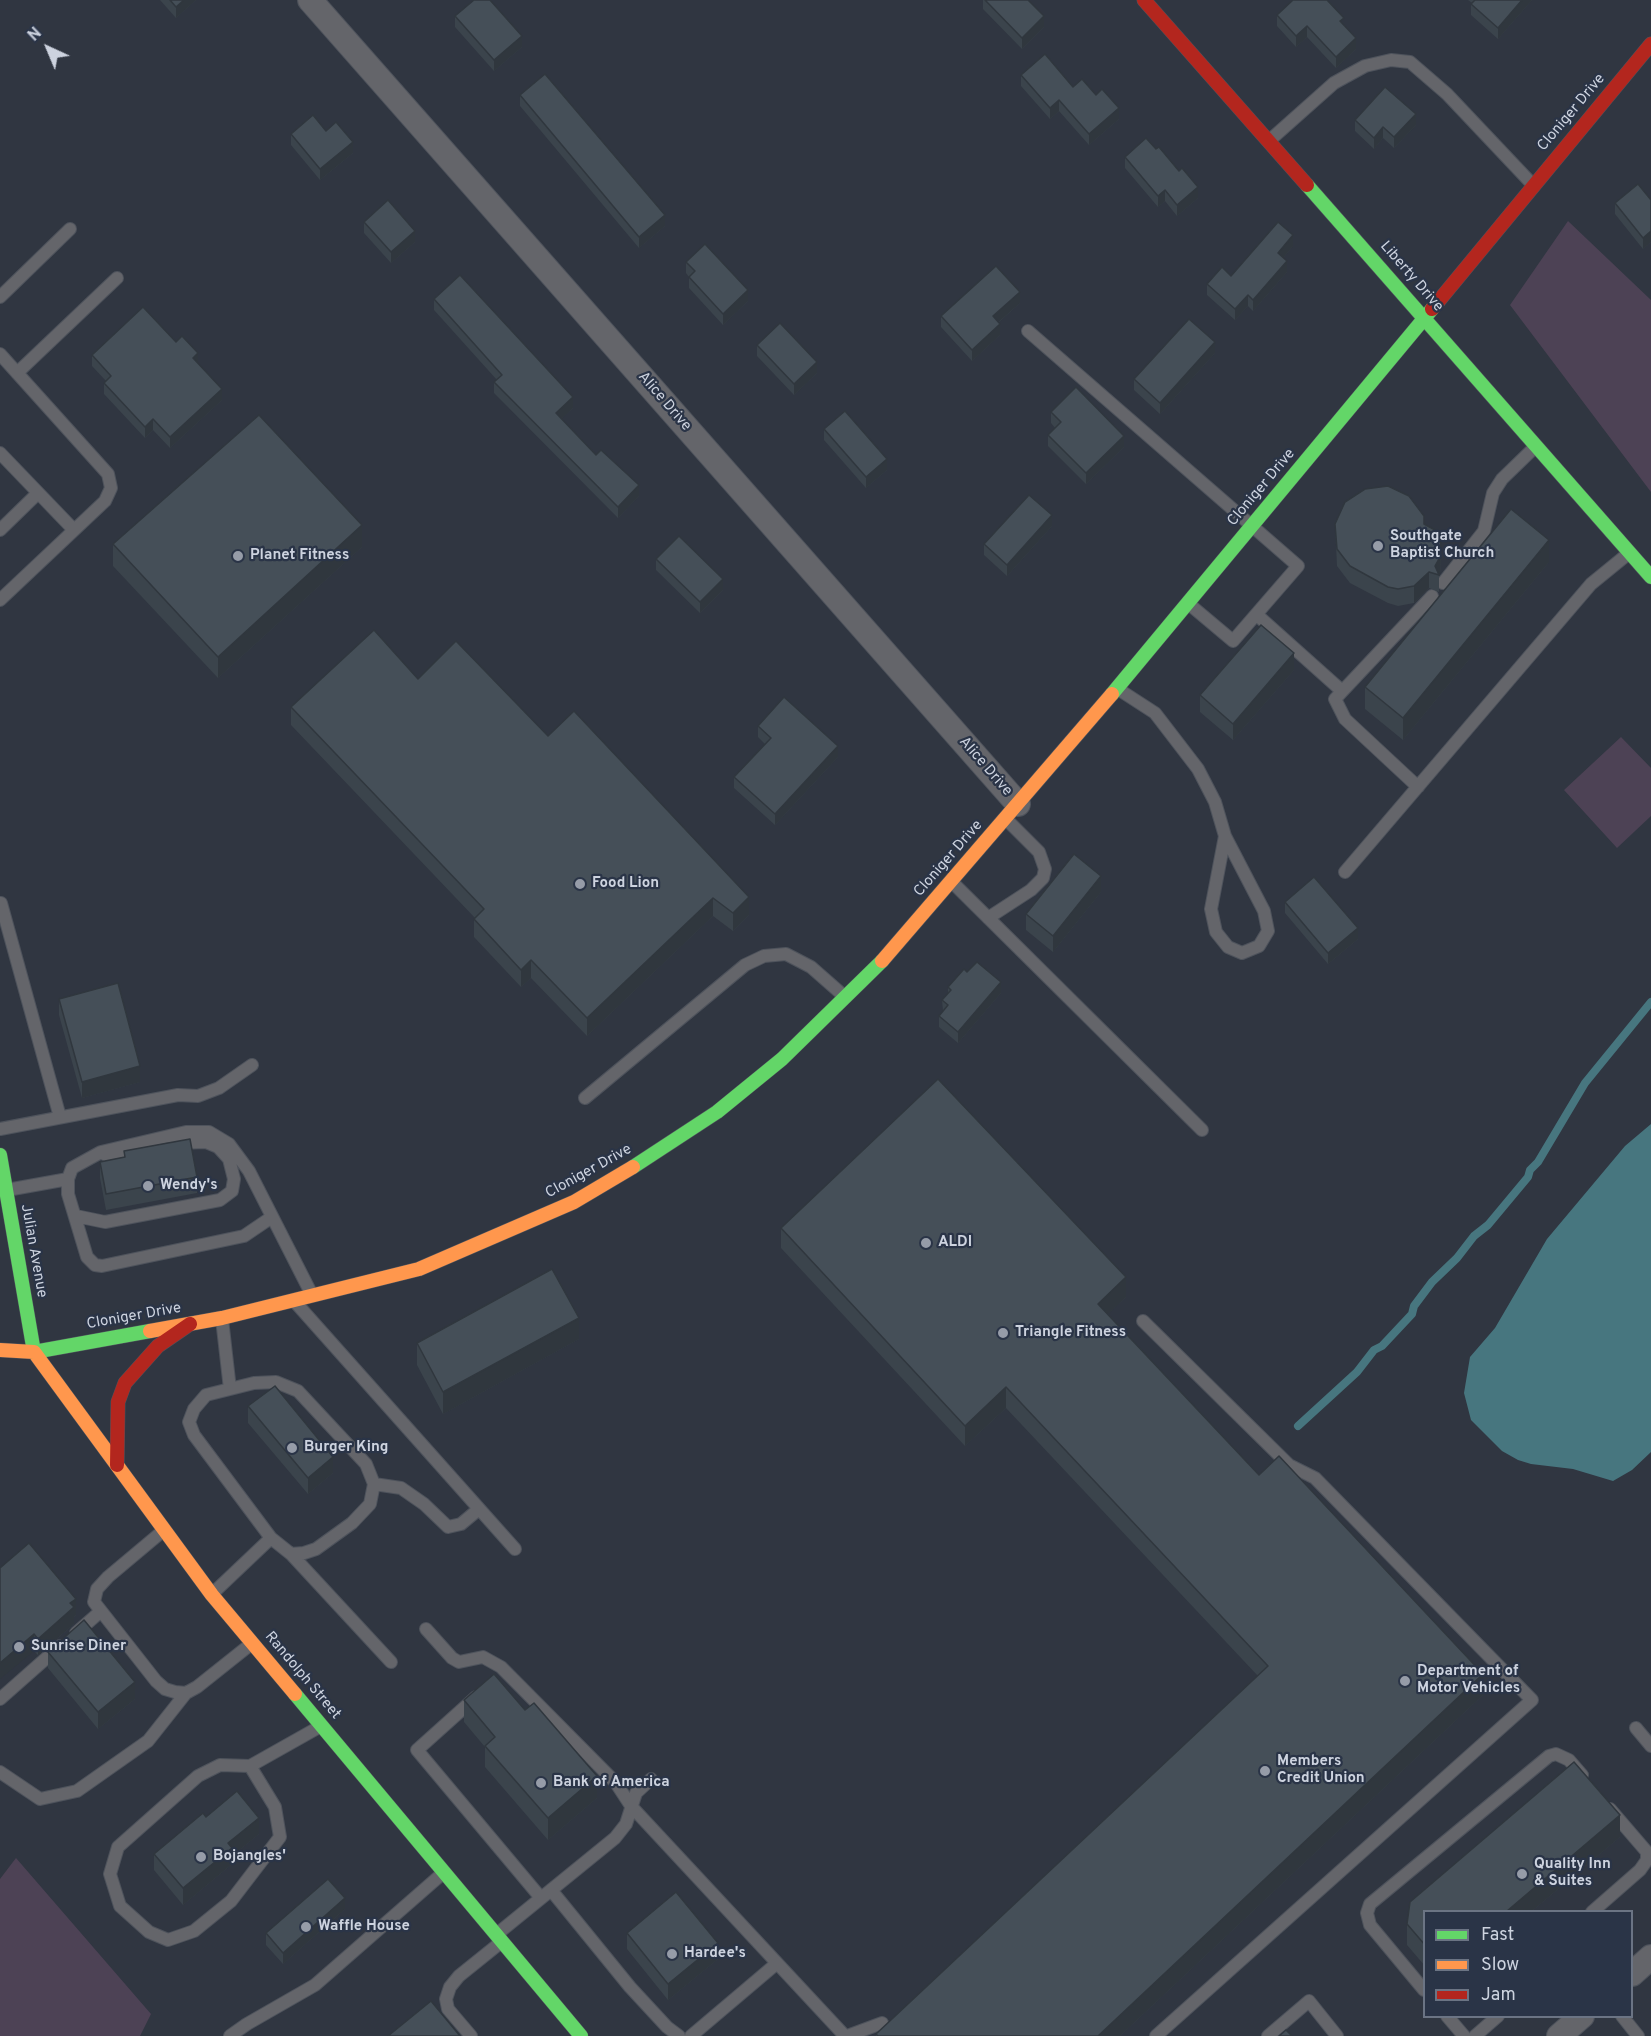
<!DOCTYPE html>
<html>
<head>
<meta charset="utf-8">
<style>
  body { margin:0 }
  #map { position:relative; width:1651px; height:2036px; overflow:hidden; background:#303641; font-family:Overpass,sans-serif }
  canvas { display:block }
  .legend { position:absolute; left:1423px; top:1910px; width:210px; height:108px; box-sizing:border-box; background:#2a3447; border:2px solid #6b7484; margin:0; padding:8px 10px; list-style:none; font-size:18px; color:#cdd3df }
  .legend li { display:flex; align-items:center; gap:12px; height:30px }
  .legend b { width:30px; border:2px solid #6b7484 }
  .north { position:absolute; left:18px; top:18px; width:60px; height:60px; -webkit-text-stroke:4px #2a3447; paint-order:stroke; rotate:316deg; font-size:16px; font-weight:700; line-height:24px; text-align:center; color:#cdd3df }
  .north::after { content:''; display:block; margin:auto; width:21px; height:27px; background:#cdd3df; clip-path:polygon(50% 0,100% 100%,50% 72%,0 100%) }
</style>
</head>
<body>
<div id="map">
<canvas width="1651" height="2036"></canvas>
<ul class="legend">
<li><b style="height:8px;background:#63d668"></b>Fast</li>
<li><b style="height:8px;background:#ff974d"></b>Slow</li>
<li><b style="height:8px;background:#b3261e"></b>Jam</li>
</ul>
<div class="north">N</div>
</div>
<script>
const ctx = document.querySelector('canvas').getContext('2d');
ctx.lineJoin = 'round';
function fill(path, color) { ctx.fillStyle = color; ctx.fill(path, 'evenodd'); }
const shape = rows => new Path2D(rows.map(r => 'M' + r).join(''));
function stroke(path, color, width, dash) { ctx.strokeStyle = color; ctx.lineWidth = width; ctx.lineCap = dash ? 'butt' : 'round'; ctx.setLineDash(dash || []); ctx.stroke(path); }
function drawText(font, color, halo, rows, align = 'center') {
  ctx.font = font + ' Overpass,sans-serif'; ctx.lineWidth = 4.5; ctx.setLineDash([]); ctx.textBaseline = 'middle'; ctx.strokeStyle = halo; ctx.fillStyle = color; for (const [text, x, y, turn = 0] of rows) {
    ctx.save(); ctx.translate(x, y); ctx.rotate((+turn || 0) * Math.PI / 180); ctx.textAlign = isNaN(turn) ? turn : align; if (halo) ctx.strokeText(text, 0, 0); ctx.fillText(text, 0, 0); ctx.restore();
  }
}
fill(shape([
  [1568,221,1651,300,1651,492,1510,305],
  [1621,737,1651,768,1651,816,1617,848,1564,790],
  [16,1858,151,2014,140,2036,0,2036,0,1879]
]), '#4d4255');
fill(shape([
  [1651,1124,1651,1452,1632,1470,1613,1481,1573,1469,1531,1464,1518,1460,1502,1451,1471,1420,1464,1393,1470,1357,1495,1328,1547,1239,1625,1146]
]), '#47767f');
stroke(shape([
  [1298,1426,1357,1372,1374,1350,1382,1346,1412,1314,1414,1306,1432,1282,1457,1258,1474,1236,1488,1225,1528,1177,1530,1170,1538,1162,1585,1083,1651,1002]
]), '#47767f', 8);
const lane = shape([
  [1270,140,1334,83,1365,66,1391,60,1410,62,1447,94,1533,185],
  [0,297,70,229],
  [1028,331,1298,566,1233,641,1189,604],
  [0,354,108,474,111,488,105,501,0,600],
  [17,373,117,278],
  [0,453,74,530],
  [0,530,38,493],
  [1443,583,1484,531,1493,493,1502,479,1534,448],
  [1257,615,1342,691],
  [1118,689,1155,713,1198,769,1215,802,1225,836,1211,909,1216,932,1228,947,1242,953,1259,946,1268,931,1264,911,1225,836],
  [1418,787,1345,719,1335,699,1432,596],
  [1345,872,1591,584,1629,553],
  [952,882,1202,1130],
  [1,903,60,1117],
  [988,918,1031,890,1043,878,1045,869,1039,852,1006,819],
  [585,1098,745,965,764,956,786,954,811,967,844,996],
  [0,1129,178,1095,198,1096,219,1088,252,1065],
  [101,1152,113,1159,139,1152],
  [7,1190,68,1179],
  [76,1216,105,1222,220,1200,232,1191,234,1179,229,1159,218,1147,206,1142,176,1143],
  [272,1217,244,1236,102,1266,95,1265,87,1257,68,1194,68,1179,72,1168,101,1152,186,1132,209,1132,229,1144,249,1171,312,1295],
  [296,1303,515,1549],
  [222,1319,230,1389],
  [1143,1321,1289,1465,1315,1478,1532,1700,1156,2036],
  [276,1382,298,1391,366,1464,374,1484,370,1504,352,1523,316,1549,304,1553,291,1554,271,1538,194,1435,189,1422,194,1409,206,1395,254,1383,276,1382],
  [374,1484,401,1488,424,1504,448,1527,461,1524,479,1509],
  [164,1530,108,1577,97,1589,94,1602,156,1681,165,1689,175,1692,186,1693,197,1687,251,1644],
  [291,1554,391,1662],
  [212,1594,271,1538],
  [426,1629,452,1658,459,1662,483,1657,501,1667,616,1783,631,1806,845,2036],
  [76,1633,101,1611],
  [476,1697,417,1750,541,1898],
  [0,1699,60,1646],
  [1636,1728,1651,1746],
  [250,1766,275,1807,280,1837,231,1901,194,1931,168,1940,149,1932,120,1906,110,1874,118,1847,198,1776,220,1765,250,1766,321,1726],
  [0,1772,40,1799,77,1791,148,1741,186,1693],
  [551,1890,630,1987,667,2027,679,2036],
  [1592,1912,1640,1870,1647,1860,1647,1852,1610,1809],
  [497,1934,615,1838,626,1824,636,1793,651,1779],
  [1424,1990,1370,1925,1367,1913,1370,1904,1549,1756,1556,1754,1569,1760,1582,1775],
  [1447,2016,1464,2036],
  [1622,2016,1638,2036],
  [230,2036,247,2024,315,1985,443,1873],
  [471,2036,448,2009,446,1999,450,1987,459,1976,500,1943],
  [691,2036,776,1964],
  [847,2036,882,2023],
  [1268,2036,1309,2001,1337,2036],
  [1475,2036,1498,2016]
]);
const street = shape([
  [310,0,1018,804],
  [1632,1974,1651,1957],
  [1559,2036,1582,2016]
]);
const fast = shape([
  [1307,185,1651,577],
  [1112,694,1432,309],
  [0,1155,34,1352,150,1331],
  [633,1167,717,1112,782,1059,882,961],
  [295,1694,581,2036]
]);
const slow = shape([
  [882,961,1112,694],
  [150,1331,222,1318,419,1269,574,1202,633,1167],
  [0,1350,34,1352,212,1595,295,1694]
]);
const jam = shape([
  [1144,0,1307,185],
  [1432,309,1651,44],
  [117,1465,118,1402,125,1383,158,1346,190,1324]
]);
stroke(lane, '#4e535c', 14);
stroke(street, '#4e535c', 26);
stroke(fast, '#4e535c', 15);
stroke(slow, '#4e535c', 15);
stroke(jam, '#4e535c', 15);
stroke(lane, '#64656a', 12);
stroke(street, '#64656a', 24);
stroke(fast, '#63d668', 14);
stroke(slow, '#ff974d', 14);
stroke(jam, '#b3261e', 14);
fill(shape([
  [160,0,196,0,176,18],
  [983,0,1028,0,1044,27,1022,49,983,9],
  [1468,0,1532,0,1498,39,1471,15,1471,4,1472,3],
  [1277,15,1344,25,1356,49,1336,68,1307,37,1296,47,1277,26],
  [455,16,522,47,494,71,455,27],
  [1021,75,1073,87,1096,95,1119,119,1089,145,1059,111,1050,119,1021,86],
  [520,95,665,226,639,248,520,106],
  [1355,120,1416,125,1394,148,1383,138,1374,149,1355,131],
  [326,131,353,153,320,180,291,145,291,134],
  [1125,157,1198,198,1177,216,1165,201,1158,207,1125,168],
  [1651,200,1651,242,1643,249,1615,214,1615,203],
  [364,222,415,242,391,263,364,233],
  [1293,246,1283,258,1287,272,1253,311,1248,306,1235,320,1207,295,1207,284,1231,276],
  [686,262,748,301,723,325,689,288,689,277,686,273],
  [434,299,573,408,561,419,596,455,639,496,618,518,494,393,494,382,497,380,434,310],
  [1020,303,999,322,1000,335,972,361,941,327,941,316],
  [176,342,198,363,222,400,170,448,153,430,145,438,104,394,104,383,106,381,92,366,92,355],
  [757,345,817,373,794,395,757,356],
  [1215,353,1160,414,1134,390,1134,379],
  [1051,412,1124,447,1086,484,1048,446,1048,435,1055,428,1051,423],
  [824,429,887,470,866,488,824,440],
  [1335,524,1424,524,1441,555,1440,574,1439,576,1439,592,1429,588,1414,603,1398,606,1388,603,1350,583,1337,566],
  [1052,526,1007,576,984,555,984,544],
  [113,544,362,547,218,678,113,566],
  [656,559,723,590,700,613,656,570],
  [1549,562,1403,740,1365,709,1365,687],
  [1294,670,1233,740,1200,712,1200,695],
  [418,679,548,736,749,915,733,931,713,916,587,1036,531,978,521,987,474,937,474,919,475,918,291,725,291,707],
  [758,726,838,757,775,825,734,788,734,777,765,744,758,737],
  [1101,892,1053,952,1026,930,1026,914],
  [1285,902,1358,939,1328,964,1285,913],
  [948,987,1001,993,958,1043,939,1027,939,1016,943,1011,942,1000,948,993],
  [59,999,140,1082,82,1098,59,1015],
  [124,1151,197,1177,197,1193,106,1210,100,1178,100,1162,124,1157],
  [781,1228,1126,1297,1108,1314,1259,1475,1483,1695,1120,2036,876,2036,876,2034,1258,1676,1006,1408,965,1446,781,1248],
  [579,1339,443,1414,417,1365,417,1343],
  [248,1406,333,1473,308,1494,248,1423],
  [0,1568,76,1615,74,1617,74,1624,38,1655,34,1651],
  [48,1652,135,1699,98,1729,48,1668],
  [464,1700,597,1798,548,1840,485,1767,485,1747,464,1722],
  [1574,1762,1620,1815,1620,1837,1532,1911,1425,1911,1425,1966,1407,1945,1407,1924,1410,1902],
  [206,1817,259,1834,232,1856,232,1864,183,1905,154,1870,154,1854],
  [345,1909,283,1964,266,1945,266,1933],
  [627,1933,718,1959,668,2000,627,1949]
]), '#3b444c');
fill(shape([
  [184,0,196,0,176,18,176,7],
  [1522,0,1532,0,1498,39,1498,28],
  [1044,16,1044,27,1022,49,1022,38],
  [1307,26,1307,37,1296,47,1296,36],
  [522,36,522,47,494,71,494,60],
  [1356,38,1356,49,1336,68,1336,57],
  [1059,100,1059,111,1050,119,1050,108],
  [1119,108,1119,119,1089,145,1089,134],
  [1416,114,1416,125,1394,148,1394,137],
  [1383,127,1383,138,1374,149,1374,138],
  [353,142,353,153,320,180,320,169],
  [1198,187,1198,198,1177,216,1177,205],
  [1165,190,1165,201,1158,207,1158,196],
  [665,215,665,226,639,248,639,237],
  [415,231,415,242,391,263,391,252],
  [1651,231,1651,242,1643,249,1643,238],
  [1293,235,1293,246,1278,264,1278,253],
  [1287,261,1287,272,1253,311,1253,300],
  [748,290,748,301,723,325,723,314],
  [1020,292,1020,303,993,327,993,316],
  [1248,295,1248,306,1235,320,1235,309],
  [1000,324,1000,335,972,361,972,350],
  [1215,342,1215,353,1160,414,1160,403],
  [198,353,198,364,193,358],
  [817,362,817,373,794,395,794,384],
  [222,389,222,400,170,448,170,437],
  [573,397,573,408,556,424,556,413],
  [153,419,153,430,145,438,145,427],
  [1124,436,1124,447,1086,484,1086,473],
  [887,459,887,470,866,488,866,477],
  [639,485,639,496,618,518,618,507],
  [1052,515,1052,526,1007,576,1007,565],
  [362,525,362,547,218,678,218,657],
  [1441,538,1441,555,1440,574,1439,576,1435,566],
  [1549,540,1549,562,1403,740,1403,718],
  [1429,572,1429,588,1414,603,1414,586],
  [723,579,723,590,700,613,700,602],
  [1294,653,1294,670,1233,740,1233,724],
  [838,746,838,757,775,825,775,814],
  [1101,876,1101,892,1053,952,1053,936],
  [749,897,749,915,733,931,733,913],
  [713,898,713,916,587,1036,587,1018],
  [1358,928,1358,939,1328,964,1328,953],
  [531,960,531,978,521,987,521,970],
  [1001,982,1001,993,958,1043,958,1032],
  [140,1066,140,1082,82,1098,82,1082],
  [1126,1277,1126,1297,1098,1324,1098,1304],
  [579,1318,579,1339,443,1414,443,1392],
  [1006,1387,1006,1408,965,1446,965,1426],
  [333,1457,333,1473,308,1494,308,1478],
  [76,1599,76,1615,74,1617,74,1624,38,1655,38,1639,70,1603],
  [34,1634,34,1651,0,1679,0,1663],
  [1483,1674,1483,1695,1120,2036,1098,2036],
  [135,1682,135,1699,98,1729,98,1712],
  [597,1776,597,1798,548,1840,548,1818],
  [1620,1815,1620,1837,1532,1911,1507,1911],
  [259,1818,259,1834,232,1856,232,1864,183,1905,183,1888,228,1843],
  [345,1898,345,1909,283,1964,283,1953],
  [718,1943,718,1959,668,2000,668,1984]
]), '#30373e');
const building = shape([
  [170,0,184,0,176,7,170,0],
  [474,0,490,0,522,36,494,60,455,16,474,0],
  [985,0,1028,0,1044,16,1022,38,985,0],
  [1293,0,1327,0,1344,18,1340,21,1356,38,1336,57,1307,26,1296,36,1277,15,1293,0],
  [1475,0,1522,0,1498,28,1471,4,1475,0],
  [1045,54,1073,87,1082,79,1096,95,1102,89,1119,108,1089,134,1059,100,1050,108,1021,75,1045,54],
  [545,74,665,215,639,237,520,95,545,74],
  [1385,87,1416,114,1394,137,1383,127,1374,138,1355,120,1385,87],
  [313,115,326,131,336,122,353,142,320,169,291,134,313,115],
  [1146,138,1156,149,1159,147,1179,171,1182,168,1198,187,1177,205,1165,190,1158,196,1125,157,1146,138],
  [1638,184,1651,200,1651,231,1643,238,1615,203,1638,184],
  [388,200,415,231,391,252,364,222,388,200],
  [1278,222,1293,235,1278,253,1287,261,1253,300,1248,295,1235,309,1207,284,1222,267,1231,276,1278,222],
  [705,244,748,290,723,314,689,277,695,271,686,262,705,244],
  [996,266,1020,292,993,316,1000,324,972,350,941,316,996,266],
  [460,275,573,397,556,413,596,455,601,450,639,485,618,507,494,382,502,375,434,299,460,275],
  [143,307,176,342,182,336,198,353,193,358,222,389,170,437,153,419,145,427,104,383,111,376,92,355,143,307],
  [1189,319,1215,342,1160,403,1134,379,1189,319],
  [780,323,817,362,794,384,757,345,780,323],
  [1076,387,1124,436,1086,473,1048,435,1061,422,1051,412,1076,387],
  [845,411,887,459,866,477,824,429,845,411],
  [259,415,362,525,218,657,113,544,259,415],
  [1388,486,1409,496,1424,516,1424,524,1435,530,1441,538,1440,557,1435,566,1439,575,1429,572,1414,586,1398,589,1388,587,1350,566,1337,549,1335,524,1345,502,1365,489,1388,486],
  [1029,495,1052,515,1007,565,984,544,1029,495],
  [1511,509,1549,540,1403,718,1365,687,1511,509],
  [679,536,723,579,700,602,656,559,679,536],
  [1261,625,1294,653,1233,724,1200,695,1261,625],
  [374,630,418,679,456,641,548,736,574,711,749,897,733,913,713,898,587,1018,531,960,521,970,474,919,484,909,291,707,374,630],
  [784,697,838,746,775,814,734,777,771,738,758,726,784,697],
  [1074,854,1101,876,1053,936,1026,914,1074,854],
  [1314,877,1358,928,1328,953,1285,902,1314,877],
  [977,962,1001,982,958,1032,939,1016,948,1005,942,1000,951,990,948,987,964,969,967,972,977,962],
  [118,983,140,1066,82,1082,59,999,118,983],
  [938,1079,1126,1277,1098,1304,1259,1475,1279,1456,1483,1674,1098,2036,878,2036,876,2034,1268,1666,1006,1387,965,1426,781,1228,938,1079],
  [190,1139,197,1177,106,1194,100,1162,125,1157,124,1151,190,1139],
  [552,1269,579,1318,443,1392,417,1343,552,1269],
  [275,1386,333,1457,308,1478,248,1406,275,1386],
  [29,1543,76,1599,70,1603,74,1607,38,1639,34,1634,0,1663,0,1568,29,1543],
  [84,1620,135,1682,98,1712,48,1652,84,1620],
  [494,1674,525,1710,534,1703,597,1776,548,1818,485,1746,495,1737,464,1700,494,1674],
  [1574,1762,1620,1815,1507,1911,1425,1911,1425,1945,1407,1924,1410,1902,1574,1762],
  [237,1791,259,1818,228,1843,232,1848,183,1888,154,1854,203,1813,206,1817,237,1791],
  [328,1879,345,1898,283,1953,266,1933,328,1879],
  [676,1892,718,1943,668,1984,627,1933,676,1892],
  [431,2001,460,2036,388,2036,431,2001],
  [1286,2030,1292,2036,1279,2036,1286,2030]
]);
fill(building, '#454f58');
stroke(building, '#30373e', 1.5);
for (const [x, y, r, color] of [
  [1378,546,6,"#969ca8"],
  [238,556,6,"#969ca8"],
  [580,884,6,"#969ca8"],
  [148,1186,6,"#969ca8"],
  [926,1243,6,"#969ca8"],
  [1003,1333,6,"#969ca8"],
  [292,1448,6,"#969ca8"],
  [19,1647,6,"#969ca8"],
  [1405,1681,6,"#969ca8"],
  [1265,1771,6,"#969ca8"],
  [541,1783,6,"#969ca8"],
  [201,1857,6,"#969ca8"],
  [1522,1874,6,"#969ca8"],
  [306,1927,6,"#969ca8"],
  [672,1954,6,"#969ca8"]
]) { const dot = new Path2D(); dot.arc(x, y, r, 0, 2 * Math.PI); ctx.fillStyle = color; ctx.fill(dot); stroke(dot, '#2a3447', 2); }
drawText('15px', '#cdd3df', '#2a3447', [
  ["Cloniger Drive",1572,113,-50],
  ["Liberty Drive",1411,277,49],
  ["Alice Drive",664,402,49],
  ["Cloniger Drive",1262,488,-50],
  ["Alice Drive",985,767,49],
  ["Cloniger Drive",949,859,-49],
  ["Cloniger Drive",589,1172,-29],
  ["Julian Avenue",33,1251,80],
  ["Cloniger Drive",134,1317,-10],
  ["Randolph Street",302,1676,50]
]);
drawText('bold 15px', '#cdd3df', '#2a3447', [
  ["Southgate",1390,537],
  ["Baptist Church",1390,554],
  ["Planet Fitness",250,556],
  ["Food Lion",592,884],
  ["Wendy's",160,1186],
  ["ALDI",938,1243],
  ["Triangle Fitness",1015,1333],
  ["Burger King",304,1448],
  ["Sunrise Diner",31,1647],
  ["Department of",1417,1672],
  ["Motor Vehicles",1417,1689],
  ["Members",1277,1762],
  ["Credit Union",1277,1779],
  ["Bank of America",553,1783],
  ["Bojangles'",213,1857],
  ["Quality Inn",1534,1865],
  ["& Suites",1534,1882],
  ["Waffle House",318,1927],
  ["Hardee's",684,1954]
], 'left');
</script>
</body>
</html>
